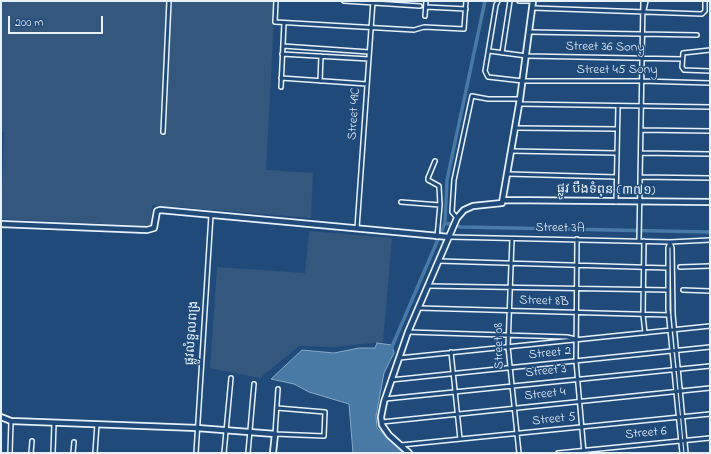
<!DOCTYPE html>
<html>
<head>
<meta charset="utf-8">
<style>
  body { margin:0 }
  #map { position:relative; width:711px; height:454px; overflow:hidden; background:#1f4a7a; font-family:"Indie Flower",sans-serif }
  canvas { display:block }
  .frame { position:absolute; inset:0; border:2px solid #e8f1f8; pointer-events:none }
  .scale { position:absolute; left:8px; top:16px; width:95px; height:18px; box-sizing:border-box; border:2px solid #e8f1f8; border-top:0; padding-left:5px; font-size:12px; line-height:14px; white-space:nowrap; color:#e8f1f8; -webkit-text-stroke:3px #1f4a7a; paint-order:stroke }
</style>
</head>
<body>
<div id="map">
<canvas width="711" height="454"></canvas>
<div class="frame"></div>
<div class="scale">200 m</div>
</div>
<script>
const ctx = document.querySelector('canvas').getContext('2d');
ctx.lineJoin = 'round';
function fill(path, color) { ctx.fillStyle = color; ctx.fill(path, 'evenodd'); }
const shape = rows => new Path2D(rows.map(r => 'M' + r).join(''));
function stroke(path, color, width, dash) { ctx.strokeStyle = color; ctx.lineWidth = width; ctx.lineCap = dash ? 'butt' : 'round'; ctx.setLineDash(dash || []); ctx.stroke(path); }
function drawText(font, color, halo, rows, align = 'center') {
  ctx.font = font + ' "Indie Flower","Noto Sans Khmer",sans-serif'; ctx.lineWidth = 3; ctx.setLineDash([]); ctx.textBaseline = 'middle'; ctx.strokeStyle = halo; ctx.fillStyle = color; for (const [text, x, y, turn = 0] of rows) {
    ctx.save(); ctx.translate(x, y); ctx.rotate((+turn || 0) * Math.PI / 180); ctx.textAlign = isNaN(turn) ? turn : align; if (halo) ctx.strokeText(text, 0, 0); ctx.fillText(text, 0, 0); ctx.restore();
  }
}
fill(shape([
  [1,1,275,1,266,170,313,173,311,218,152,205,151,226,1,219,4,132,1,131],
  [309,231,392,238,383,342,334,347,299,346,260,378,210,368,217,267,305,273]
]), '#33577d');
const water = shape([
  [377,343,392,345,394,353,384,373,376,416,377,428,404,453,353,453,349,404,309,392,294,384,271,379,302,350,334,353,359,348,375,348,377,343]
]);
fill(water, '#487aa5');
stroke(water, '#88aac6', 1);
stroke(shape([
  [445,223,461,227,710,232],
  [391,349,445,223,447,180,485,1]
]), '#487aa5', 3.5);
const street = shape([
  [276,1,275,22,414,30,424,27,464,29,466,1],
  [344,1,420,6],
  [498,1,496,5,485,71,488,77,523,81,642,81,710,83],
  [519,1,533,1],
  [426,7,466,9],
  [533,8,702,14,705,11,705,1],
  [644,10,646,1],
  [425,16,426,1],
  [530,32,697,35],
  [283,46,369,52],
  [710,50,683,53,682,67,684,70,710,71],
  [489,51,527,56,682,59],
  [502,53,510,1],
  [282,54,369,59],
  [281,78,367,84],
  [320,81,321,56],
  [281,87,284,23],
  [520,104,710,107],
  [516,128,617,129],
  [641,130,710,131],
  [163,132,169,1],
  [511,151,617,153],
  [641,153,710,154],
  [435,161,428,178,428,180,439,186,440,205],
  [508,174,616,177],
  [640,177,710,178],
  [401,202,440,205,437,237],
  [616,202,618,106],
  [457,218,452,212,454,180,472,96,488,99,520,99],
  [357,228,373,1],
  [449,237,670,242,710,240],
  [512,239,508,347,519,453],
  [577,239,576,361,584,453],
  [639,241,643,1],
  [644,241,643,315,645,333],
  [670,242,672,248,673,314,686,453],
  [670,242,668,248,668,309,682,453],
  [439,261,668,268],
  [680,267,710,266],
  [429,286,668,290],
  [683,290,710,291],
  [418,308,669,315],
  [408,332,567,337,576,339],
  [451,352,460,439],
  [399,358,710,326],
  [391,380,710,347],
  [385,399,710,366],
  [277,408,325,412,324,436,275,434,278,389],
  [382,422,710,388],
  [401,445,710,414],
  [10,453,11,421],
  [31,453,32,441],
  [53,453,54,423],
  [73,453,74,442],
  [95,453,97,424],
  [196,453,211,215],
  [224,453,231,378],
  [248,453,254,384],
  [558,453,710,438]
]);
const secondary = shape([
  [503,200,710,202],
  [1,224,147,230,154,228,157,211,160,210,449,237],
  [1,417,11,421,197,428,275,434,273,453],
  [409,453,389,435,382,425,381,417,384,402,408,332,457,218,464,210,473,206,502,203,520,99,533,1]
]);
stroke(street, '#e8f1f8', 6);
stroke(secondary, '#e8f1f8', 8);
stroke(street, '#1f4a7a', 3);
stroke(secondary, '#1f4a7a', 4.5);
drawText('13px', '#e8f1f8', '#1f4a7a', [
  ["Street 36 Sony",605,48,1],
  ["Street 45 Sony",617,71],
  ["Street 49C",355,114,-86],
  ["ផ្លូវ បឹងទំពុន (៣៧១)",606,191,1],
  ["Street 3A",560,229,1],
  ["Street 8B",544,302,2],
  ["ផ្លូវលំទួលពង្រ",193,333,-86],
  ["Street 08",500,346,-91],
  ["Street 2",550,354,-6],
  ["Street 3",546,372,-6],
  ["Street 4",545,395,-6],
  ["Street 5",554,420,-6],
  ["Street 6",646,434,-5]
]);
</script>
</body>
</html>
